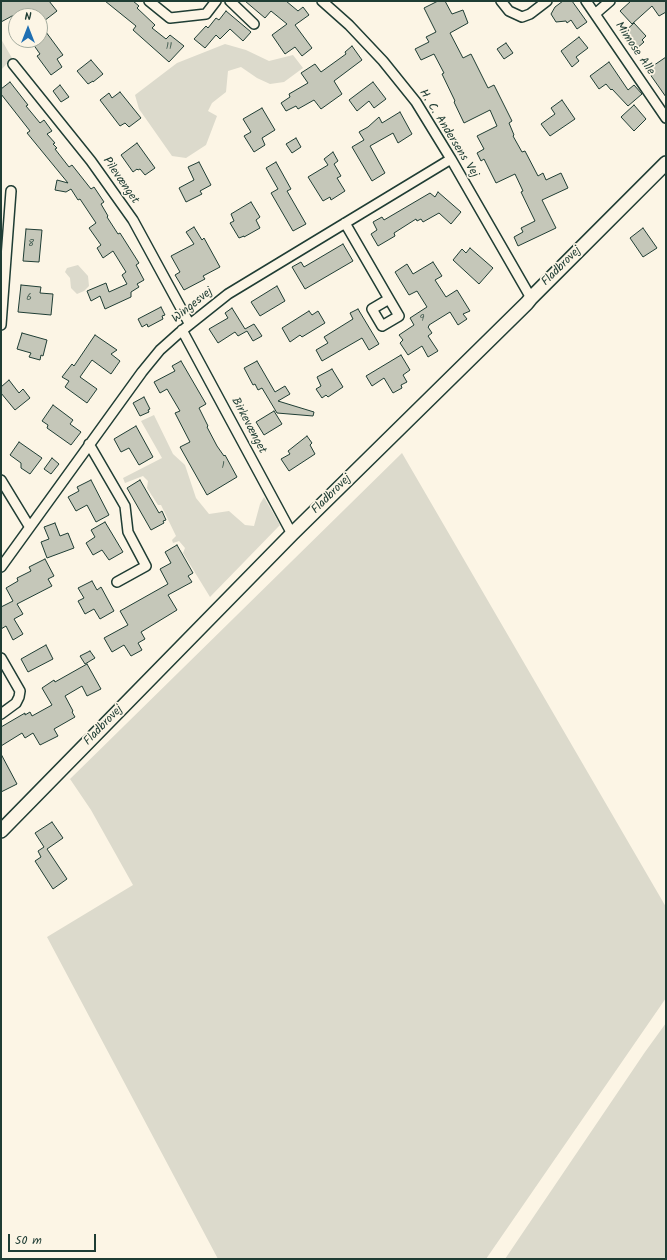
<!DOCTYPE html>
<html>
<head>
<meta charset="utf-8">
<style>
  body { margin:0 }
  #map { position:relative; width:667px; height:1260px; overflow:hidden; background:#fcf5e5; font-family:Kalam,sans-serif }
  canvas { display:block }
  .frame { position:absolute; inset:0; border:2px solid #1f3d34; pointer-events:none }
  .north { position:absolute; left:8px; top:8px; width:40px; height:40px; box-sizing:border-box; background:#fcf5e5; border:1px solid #a4ab9e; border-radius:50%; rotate:0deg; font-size:11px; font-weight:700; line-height:16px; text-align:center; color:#1f3d34 }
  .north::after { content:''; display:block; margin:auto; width:14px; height:18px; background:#1f6fb2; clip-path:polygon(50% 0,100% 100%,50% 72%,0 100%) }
  .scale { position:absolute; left:8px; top:1234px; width:88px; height:18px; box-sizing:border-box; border:2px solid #1f3d34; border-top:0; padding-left:5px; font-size:12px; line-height:14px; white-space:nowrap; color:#1f3d34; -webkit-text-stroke:3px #fcf5e5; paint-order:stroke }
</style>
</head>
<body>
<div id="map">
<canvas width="667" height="1260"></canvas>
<div class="frame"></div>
<div class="north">N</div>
<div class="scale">50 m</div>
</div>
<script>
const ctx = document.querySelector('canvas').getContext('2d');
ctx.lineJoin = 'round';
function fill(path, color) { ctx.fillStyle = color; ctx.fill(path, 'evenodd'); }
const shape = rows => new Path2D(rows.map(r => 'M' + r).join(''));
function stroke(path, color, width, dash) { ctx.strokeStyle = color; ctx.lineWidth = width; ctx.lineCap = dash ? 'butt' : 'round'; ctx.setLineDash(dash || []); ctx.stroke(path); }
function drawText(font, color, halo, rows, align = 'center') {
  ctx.font = font + ' Kalam,sans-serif'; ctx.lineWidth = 3.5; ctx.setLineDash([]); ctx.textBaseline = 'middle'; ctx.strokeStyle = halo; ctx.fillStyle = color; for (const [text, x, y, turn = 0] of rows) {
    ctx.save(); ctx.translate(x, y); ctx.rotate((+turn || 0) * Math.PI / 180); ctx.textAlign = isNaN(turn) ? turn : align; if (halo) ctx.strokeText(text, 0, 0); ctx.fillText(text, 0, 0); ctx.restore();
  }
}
fill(shape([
  [1,39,12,58,1,70],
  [225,44,246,50,269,61,293,55,303,68,284,82,270,84,257,78,241,67,228,71,226,92,212,103,208,111,217,116,206,145,186,158,172,156,139,109,135,95,177,63],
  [78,265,88,276,89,286,84,291,77,294,71,288,70,278,65,272,67,268],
  [154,415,173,454,185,465,196,498,209,514,229,511,245,525,254,526,260,504,264,497,280,525,210,597,183,553,185,548,179,541,173,543,172,540,176,536,161,505,158,505,147,488,148,481,143,476,125,483,123,478,162,458,141,421],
  [402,453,666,907,666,998,486,1259,218,1259,47,937,133,885,91,810,70,779],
  [666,1023,666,1259,505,1259,645,1052]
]), '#dcdacc');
const building = shape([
  [1,1,49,1,57,11,40,24,63,55,57,59,62,67,51,75,37,56,40,54,33,44,40,40,40,16,12,16,1,22,1,1],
  [105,1,133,1,139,6,137,8,155,25,152,28,166,39,170,35,184,46,169,62,133,30,136,26,105,1],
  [245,1,286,1,298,11,303,7,309,15,295,25,312,48,302,56,295,47,285,54,272,35,287,24,271,11,265,18,245,1],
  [438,1,445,1,452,14,463,10,468,23,450,33,463,58,471,54,488,88,494,85,512,121,509,123,514,135,513,136,522,152,525,151,538,176,543,173,546,180,561,173,568,188,542,200,556,228,518,246,514,237,523,232,521,228,535,221,521,192,523,191,515,174,496,183,484,159,481,161,477,153,484,149,477,136,497,126,490,110,464,123,454,102,455,101,442,74,444,73,434,54,421,60,415,49,429,42,426,37,436,32,424,8,438,1],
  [563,1,572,1,587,22,577,29,571,20,567,23,566,21,556,22,551,14,555,7,563,1],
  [631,1,666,1,666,12,659,16,652,6,632,24,620,11,631,1],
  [226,11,251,32,243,41,230,29,220,39,216,35,205,48,194,39,206,26,208,28,216,18,219,20,226,11],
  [634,23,646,36,642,40,644,42,635,50,621,35,634,23],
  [579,37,588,48,576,57,579,61,572,67,561,51,579,37],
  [506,43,513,53,504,59,497,49,506,43],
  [352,46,362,60,334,81,342,94,321,109,314,100,298,109,296,106,286,111,281,103,290,97,289,94,308,83,301,73,315,64,321,72,346,54,345,52,352,46],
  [666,57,666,97,647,70,666,57],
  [91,60,103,74,93,82,93,81,88,84,77,71,91,60],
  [609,62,628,90,634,85,642,94,628,106,612,89,611,90,606,84,599,89,590,76,609,62],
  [10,82,28,105,26,106,40,123,44,120,52,131,47,134,55,143,53,144,57,148,55,149,69,167,72,165,91,189,94,187,104,202,101,204,108,216,107,217,118,234,120,233,139,263,136,265,144,280,137,284,139,287,131,292,131,297,105,309,100,296,91,301,87,291,106,283,109,292,127,284,122,275,126,272,113,251,103,258,97,248,101,245,89,228,96,223,80,199,78,200,71,189,66,192,55,190,57,180,68,183,27,133,30,131,1,94,1,89,10,82],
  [373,82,386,99,374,108,369,101,357,111,349,100,373,82],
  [60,85,69,97,61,102,53,91,60,85],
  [120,92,141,118,129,127,125,123,120,126,100,100,109,93,112,98,120,92],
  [562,100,575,119,550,136,541,124,555,114,551,108,562,100],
  [634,105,646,119,634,131,621,117,634,105],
  [262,108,275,130,262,138,265,145,254,152,244,136,251,132,243,119,262,108],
  [400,112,412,134,398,143,393,133,370,146,385,173,372,181,352,147,364,140,359,132,368,127,379,117,382,123,400,112],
  [296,138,301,147,292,153,286,144,296,138],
  [137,143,155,168,145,175,140,169,138,170,137,169,133,172,121,155,137,143],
  [333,152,338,161,334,164,341,176,337,178,345,191,331,200,330,197,323,201,308,177,328,165,324,159,333,152],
  [199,162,211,185,200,191,202,194,186,202,179,188,194,180,188,167,199,162],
  [276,162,291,189,287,191,306,224,293,231,271,193,278,189,266,168,276,162],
  [438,192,461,212,451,224,439,213,423,222,421,219,417,221,416,219,394,233,395,236,378,246,371,234,377,230,373,222,382,217,384,220,430,193,435,197,438,192],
  [251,202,260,217,256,220,260,228,244,237,244,236,239,238,230,223,234,221,231,214,251,202],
  [194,227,202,240,204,238,220,267,203,276,205,279,184,290,175,275,180,272,171,256,194,244,186,232,194,227],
  [643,228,657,248,643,257,630,238,643,228],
  [26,229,42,230,39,262,23,261,26,229],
  [343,244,353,261,305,289,292,267,301,262,304,267,343,244],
  [470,248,493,268,479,284,453,260,462,249,466,253,470,248],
  [433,262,442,276,435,280,446,297,457,290,470,311,463,314,467,319,458,325,450,312,429,325,429,326,428,327,432,333,428,336,438,351,428,357,422,346,408,355,400,343,403,340,399,335,414,325,410,318,427,307,417,291,409,295,395,272,407,264,413,274,433,262],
  [21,285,41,287,40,293,53,294,51,315,18,312,21,285],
  [277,286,285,301,260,316,251,302,277,286],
  [161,307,165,315,162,316,163,319,148,327,147,324,142,327,138,319,161,307],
  [232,308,245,329,254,324,262,336,253,341,247,331,238,336,235,332,218,343,209,329,228,318,225,313,232,308],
  [358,309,379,344,369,350,362,338,322,361,316,350,328,343,324,337,353,319,350,313,358,309],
  [309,311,312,315,318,311,325,323,302,337,300,335,290,342,282,328,309,311],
  [22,333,47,340,43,356,41,355,40,360,29,357,31,353,17,349,22,333],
  [95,335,117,350,111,354,120,361,111,374,92,360,80,377,97,389,87,403,65,387,69,381,62,377,72,364,74,366,95,335],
  [401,355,410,370,403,375,407,382,401,385,402,388,393,393,384,378,372,386,366,376,401,355],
  [181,361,206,404,199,408,208,426,207,427,217,446,224,456,225,455,237,477,207,495,180,447,190,442,175,413,180,411,167,389,160,393,154,382,175,371,172,366,181,361],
  [257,361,275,392,285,386,290,394,278,401,314,412,313,416,277,413,262,388,258,390,255,384,253,385,244,368,257,361],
  [332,369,343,387,328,397,326,395,322,398,316,389,321,386,317,377,332,369],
  [9,380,19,393,23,389,30,398,15,410,1,393,1,387,9,380],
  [144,397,150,409,148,410,149,412,140,416,133,403,144,397],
  [53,405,73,420,70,424,81,432,71,445,47,428,48,425,42,421,53,405],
  [274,411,282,424,264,435,256,422,274,411],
  [136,426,153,457,139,465,129,448,121,452,114,439,136,426],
  [307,436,312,443,310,445,315,454,289,471,281,459,290,454,288,451,307,436],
  [19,442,42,458,30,474,21,468,21,463,10,455,19,442],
  [52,458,59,464,51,474,44,469,52,458],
  [91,480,109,515,96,522,87,505,76,511,68,497,79,491,77,487,91,480],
  [140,480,159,513,162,511,166,520,163,521,164,523,151,530,127,488,140,480],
  [105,522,123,552,109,560,102,550,93,555,86,543,95,537,91,530,105,522],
  [55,523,60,536,68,533,74,548,47,558,41,542,49,539,44,527,55,523],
  [177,545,193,573,188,576,192,582,168,595,177,610,141,632,145,639,138,643,142,650,131,656,124,645,112,652,104,638,128,625,120,611,168,584,160,569,171,563,165,552,177,545],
  [45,559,54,576,48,579,52,586,17,604,23,614,14,619,23,634,13,640,6,626,1,629,1,607,13,601,6,588,18,581,17,578,31,571,29,567,45,559],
  [92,581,97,590,101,587,114,611,100,619,94,609,85,614,78,601,84,598,78,588,92,581],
  [46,645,53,659,28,672,21,659,46,645],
  [90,651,95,658,85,664,80,656,90,651],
  [87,664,101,689,87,696,82,686,65,696,73,711,72,712,75,717,54,729,58,736,40,745,33,733,25,738,22,733,1,746,1,727,25,713,25,715,30,712,32,716,52,705,42,688,54,680,55,682,87,664],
  [1,754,17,784,1,792,1,754],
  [52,822,63,838,47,849,67,879,53,889,35,861,41,857,38,851,44,847,35,833,52,822]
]);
fill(building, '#c5c7b9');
stroke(building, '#1f3d34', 1);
const street = shape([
  [149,1,170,18,206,14,216,1],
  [230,1,254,24],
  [322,1,349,25,383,61,416,102,451,159,531,298],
  [501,1,509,11,522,17,530,14,547,1],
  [586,1,666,118],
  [595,14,610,1],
  [13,64,91,161,133,220,189,323],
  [345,223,389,299,399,316,382,326,372,309,389,299],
  [1,325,11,191],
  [182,330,292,534],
  [89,444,125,506,128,532,146,566,117,582],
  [1,480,29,526],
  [1,567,142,372,160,350,179,333,228,294,451,159],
  [1,658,20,691,19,697,16,703,1,714]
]);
const secondary = shape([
  [1,831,292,534,527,303,531,298,666,163]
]);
stroke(street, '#1f3d34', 12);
stroke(secondary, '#1f3d34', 16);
stroke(street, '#fcf5e5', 9);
stroke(secondary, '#fcf5e5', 13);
drawText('10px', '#486055', null, [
  ["11",169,47],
  ["8",31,244],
  ["6",29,298],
  ["9",422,319],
  ["1",223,466]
]);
drawText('12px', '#1f3d34', '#fcf5e5', [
  ["Mimose Alle",634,49,56],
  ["H. C. Andersens Vej",448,134,58],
  ["Pilevænget",120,181,55],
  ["Fladbrovej",562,267,-45],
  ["Wingesvej",193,306,-39],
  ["Birkevænget",248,426,62],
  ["Fladbrovej",332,495,-45],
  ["Fladbrovej",104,726,-46]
]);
</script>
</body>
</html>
